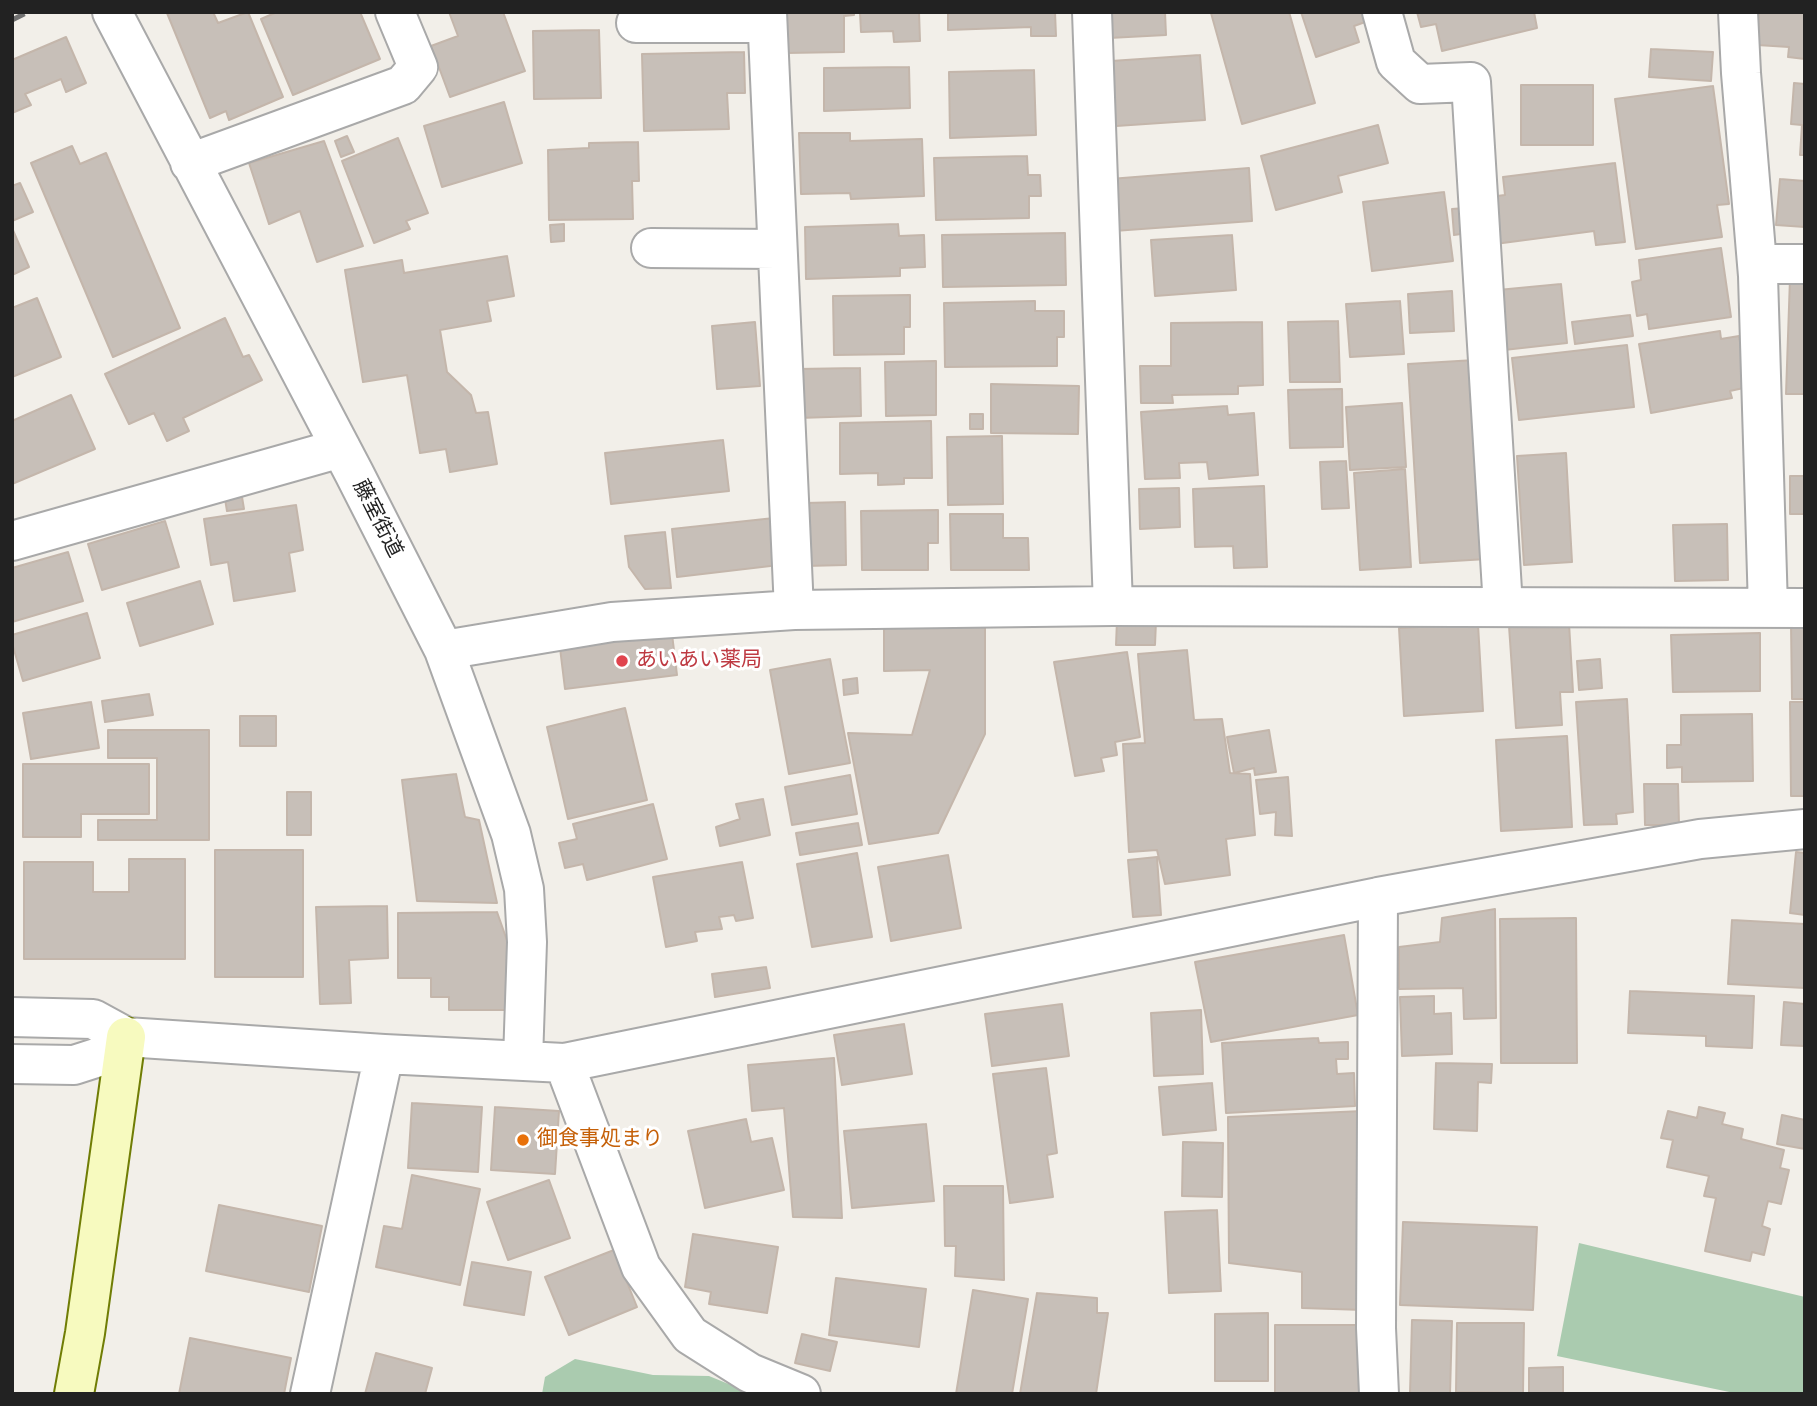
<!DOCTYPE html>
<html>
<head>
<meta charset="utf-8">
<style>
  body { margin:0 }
  #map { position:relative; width:1817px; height:1406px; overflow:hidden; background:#f2efe9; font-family:"Roboto Condensed",sans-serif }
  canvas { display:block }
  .frame { position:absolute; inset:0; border:14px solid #222; pointer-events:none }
</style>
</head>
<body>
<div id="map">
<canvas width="1817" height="1406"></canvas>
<div class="frame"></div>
</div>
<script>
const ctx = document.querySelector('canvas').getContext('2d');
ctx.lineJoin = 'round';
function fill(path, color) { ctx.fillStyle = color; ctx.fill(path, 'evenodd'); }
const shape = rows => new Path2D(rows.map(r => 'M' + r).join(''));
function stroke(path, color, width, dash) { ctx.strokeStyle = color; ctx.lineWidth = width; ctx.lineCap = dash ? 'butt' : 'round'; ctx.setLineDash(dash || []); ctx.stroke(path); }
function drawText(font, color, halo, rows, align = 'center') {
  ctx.font = font + ' "Roboto Condensed","Noto Sans JP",sans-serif'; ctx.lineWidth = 6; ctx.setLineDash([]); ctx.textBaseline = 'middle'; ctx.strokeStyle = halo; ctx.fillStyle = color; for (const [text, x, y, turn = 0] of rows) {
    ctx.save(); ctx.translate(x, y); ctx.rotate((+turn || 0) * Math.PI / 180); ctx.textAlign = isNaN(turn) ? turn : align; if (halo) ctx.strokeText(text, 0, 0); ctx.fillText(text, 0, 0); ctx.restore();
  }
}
fill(shape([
  [1579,1243,1805,1297,1805,1394,1739,1394,1557,1356],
  [575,1359,653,1375,709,1376,753,1394,542,1394,545,1377]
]), '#aacbaf');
const building = shape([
  [213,12,218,23,248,12,283,97,229,120,226,111,210,118,167,13,213,12],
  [277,12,360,12,380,59,293,95,261,19,277,12],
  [449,12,503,12,525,71,450,97,431,46,458,36,449,12],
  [785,12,854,12,854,15,844,16,844,52,786,53,785,12],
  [860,12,919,12,920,41,894,42,893,31,861,32,860,12],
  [948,12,1055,12,1056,36,1031,36,1031,27,948,30,948,12],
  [1107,12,1165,12,1166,35,1109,38,1107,12],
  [1289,12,1315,103,1242,124,1211,13,1289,12],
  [1301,12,1364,12,1368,21,1354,26,1359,42,1316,57,1301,12],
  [1417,12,1534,12,1537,28,1442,51,1436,24,1421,27,1417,12],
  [1759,12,1805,13,1805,59,1788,57,1789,47,1757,45,1759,12],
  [599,30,601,98,534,99,533,31,599,30],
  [66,37,86,83,66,92,61,79,25,94,31,105,12,113,12,60,66,37],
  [1651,49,1713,52,1711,81,1649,77,1651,49],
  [744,52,745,93,727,93,729,129,644,131,642,54,744,52],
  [1200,55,1205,120,1116,126,1111,61,1200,55],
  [909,67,910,108,824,111,824,68,909,67],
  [1034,70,1036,135,950,138,949,72,1034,70],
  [1794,83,1805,84,1805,155,1800,155,1802,125,1791,124,1794,83],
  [1521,85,1593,85,1593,145,1521,145,1521,85],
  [1713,86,1729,204,1717,205,1722,237,1636,249,1615,99,1713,86],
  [504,102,522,163,442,187,424,126,504,102],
  [1378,125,1388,163,1338,176,1342,192,1276,210,1261,156,1378,125],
  [799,133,850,133,850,141,922,139,924,196,851,199,850,193,801,194,799,133],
  [347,136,354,152,341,157,335,141,347,136],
  [398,138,428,213,406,221,410,229,374,243,342,161,398,138],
  [324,141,363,246,317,262,300,211,269,224,249,163,324,141],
  [638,142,639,181,632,181,633,219,549,220,548,150,589,148,589,143,638,142],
  [72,146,80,164,106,153,180,328,113,357,31,163,72,146],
  [1027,156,1028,175,1040,175,1041,196,1029,196,1029,218,936,220,934,158,1027,156],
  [1615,163,1625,242,1596,245,1594,231,1495,244,1489,197,1505,195,1503,177,1615,163],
  [1249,168,1252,221,1114,231,1110,179,1249,168],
  [1780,179,1805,181,1805,227,1776,225,1780,179],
  [20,183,33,212,12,221,12,186,20,183],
  [1444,192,1453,261,1372,271,1363,202,1444,192],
  [1465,208,1468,233,1454,235,1452,209,1465,208],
  [564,224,564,241,551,242,550,225,564,224],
  [898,224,899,236,924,235,925,267,900,268,900,276,806,279,805,227,898,224],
  [12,228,29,267,12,275,12,228],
  [1065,233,1066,285,943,287,942,235,1065,233],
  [1232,235,1236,290,1155,296,1151,240,1232,235],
  [1721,248,1731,317,1649,329,1647,314,1637,316,1632,282,1641,280,1639,260,1721,248],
  [507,256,514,296,487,301,491,321,440,330,447,372,471,395,476,413,488,412,497,464,450,472,446,449,420,453,407,375,363,382,345,270,402,260,404,273,507,256],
  [1790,278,1805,278,1805,394,1786,394,1790,278],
  [1561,284,1567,343,1504,350,1498,290,1561,284],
  [1452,291,1454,331,1410,333,1408,294,1452,291],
  [910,295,910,327,904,327,904,354,834,355,833,296,910,295],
  [37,298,61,357,12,377,12,308,37,298],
  [1035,301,1035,311,1064,311,1064,337,1057,337,1057,366,945,367,944,303,1035,301],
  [1400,301,1404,354,1350,357,1346,304,1400,301],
  [1630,315,1633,336,1575,344,1572,322,1630,315],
  [225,318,243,357,249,355,262,380,183,418,189,431,167,441,154,413,129,424,105,374,225,318],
  [1338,321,1340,382,1290,382,1288,322,1338,321],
  [755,322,760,386,717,389,712,326,755,322],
  [1262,322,1263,385,1238,386,1238,394,1172,395,1173,403,1141,403,1140,366,1171,366,1171,323,1262,322],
  [1720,331,1721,339,1739,336,1748,387,1730,391,1732,398,1651,413,1639,344,1720,331],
  [1627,345,1634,407,1519,420,1512,358,1627,345],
  [1475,360,1487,559,1420,563,1408,364,1475,360],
  [936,361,936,415,886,416,885,362,936,361],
  [860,368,861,416,798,418,797,369,860,368],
  [991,384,1079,386,1078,434,991,433,991,384],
  [1342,389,1343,447,1290,448,1288,390,1342,389],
  [71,395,95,449,12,484,12,421,71,395],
  [1402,403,1406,467,1350,470,1346,407,1402,403],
  [1227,406,1228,415,1254,413,1258,475,1209,479,1207,462,1179,463,1180,478,1145,479,1141,412,1227,406],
  [970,414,983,414,983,429,970,429,970,414],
  [931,421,932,478,904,478,904,484,878,485,878,473,840,474,840,423,931,421],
  [1002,436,1003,504,948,505,947,437,1002,436],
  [723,440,729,491,611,504,605,453,723,440],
  [1566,453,1572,562,1524,565,1517,456,1566,453],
  [1346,461,1349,508,1322,509,1320,462,1346,461],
  [1405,469,1411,567,1360,570,1354,473,1405,469],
  [1805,469,1805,540,1804,514,1790,514,1790,476,1804,476,1805,469],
  [1264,486,1267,567,1234,568,1233,546,1195,547,1193,489,1264,486],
  [1179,488,1180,527,1140,529,1139,489,1179,488],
  [242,497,244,509,227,511,225,499,242,497],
  [845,502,846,565,805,566,805,503,845,502],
  [296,505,303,550,289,553,295,591,234,601,228,562,211,565,204,519,296,505],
  [938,510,938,543,928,543,928,570,862,570,861,511,938,510],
  [950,514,1003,514,1003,538,1028,538,1029,570,951,570,950,514],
  [774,518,779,565,677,577,672,529,774,518],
  [165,521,179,567,102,590,88,544,165,521],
  [1727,524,1728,580,1675,581,1673,525,1727,524],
  [665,532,671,588,645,589,629,567,625,536,665,532],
  [68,552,83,601,12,622,12,568,68,552],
  [200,581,213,624,140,646,127,603,200,581],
  [87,613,100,658,23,681,12,643,12,635,87,613],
  [884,617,985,617,985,734,938,833,869,844,848,733,912,735,930,670,884,671,884,617],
  [1117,620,1156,621,1155,645,1116,645,1117,620],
  [1569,623,1573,692,1560,692,1562,725,1516,728,1509,626,1569,623],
  [1478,624,1483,711,1404,716,1399,628,1478,624],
  [1791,624,1805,624,1805,699,1792,699,1791,624],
  [1760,633,1760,691,1673,692,1671,635,1760,633],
  [672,634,677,675,565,689,560,648,672,634],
  [1187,650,1194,720,1222,719,1230,773,1250,774,1255,835,1226,839,1230,875,1165,884,1157,850,1129,852,1123,744,1145,743,1138,654,1187,650],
  [1127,652,1140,737,1115,742,1117,755,1101,758,1104,771,1075,776,1054,662,1127,652],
  [830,659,850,763,789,774,770,670,830,659],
  [1600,659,1602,688,1579,690,1577,661,1600,659],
  [857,678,858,693,844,695,843,680,857,678],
  [149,694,153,715,105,722,102,701,149,694],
  [1627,699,1633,812,1616,814,1617,824,1584,825,1576,702,1627,699],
  [91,702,99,748,31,759,23,713,91,702],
  [1790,702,1805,702,1805,796,1791,796,1790,702],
  [625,708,647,800,568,819,547,727,625,708],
  [1752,714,1753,781,1682,782,1682,767,1667,768,1667,745,1681,745,1681,715,1752,714],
  [240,716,276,716,276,746,240,746,240,716],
  [108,730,209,730,209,840,98,840,98,820,157,820,157,758,108,758,108,730],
  [1269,730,1276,772,1255,775,1254,768,1234,773,1227,737,1269,730],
  [1567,736,1572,827,1501,831,1496,740,1567,736],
  [23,764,149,764,149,814,81,814,81,837,23,837,23,764],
  [456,774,465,817,479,820,497,903,417,901,402,780,456,774],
  [850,775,857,814,792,825,785,787,850,775],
  [1288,777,1292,836,1275,835,1276,812,1260,814,1256,780,1288,777],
  [1644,784,1678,784,1679,825,1645,825,1644,784],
  [287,792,311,792,311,835,287,835,287,792],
  [763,799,770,835,720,846,716,827,740,819,736,804,763,799],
  [653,804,667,859,587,880,583,864,565,868,559,843,577,839,573,824,653,804],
  [858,823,862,845,800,855,796,833,858,823],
  [215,850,303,850,303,977,215,977,215,850],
  [1796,852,1805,853,1805,915,1790,913,1796,852],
  [857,853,872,937,812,947,797,864,857,853],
  [948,855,961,928,891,941,878,867,948,855],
  [1157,857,1161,915,1133,917,1128,860,1157,857],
  [129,859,185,859,185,959,24,959,24,862,93,862,93,892,129,892,129,859],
  [742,862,753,918,736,921,734,915,719,917,722,929,695,932,697,941,666,947,653,877,742,862],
  [387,906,388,958,349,960,351,1003,320,1004,316,907,387,906],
  [1495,909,1496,1018,1464,1019,1463,988,1399,989,1399,947,1440,942,1442,918,1495,909],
  [497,912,509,946,508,1010,449,1010,449,997,431,997,431,978,398,978,398,913,497,912],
  [1576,918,1577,1063,1501,1063,1500,919,1576,918],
  [1732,920,1805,924,1805,988,1728,984,1732,920],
  [1344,935,1358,1015,1211,1042,1195,962,1344,935],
  [766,967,770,988,715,997,712,974,766,967],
  [1630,991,1754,996,1752,1048,1706,1046,1706,1036,1628,1033,1630,991],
  [1434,996,1434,1014,1451,1013,1452,1054,1402,1056,1400,997,1434,996],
  [1784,1002,1805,1004,1805,1046,1781,1045,1784,1002],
  [1062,1004,1069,1056,992,1066,985,1014,1062,1004],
  [1201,1010,1203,1074,1154,1076,1151,1013,1201,1010],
  [904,1024,912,1074,842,1085,834,1035,904,1024],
  [1318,1038,1319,1043,1348,1042,1348,1059,1336,1059,1337,1074,1354,1073,1355,1106,1226,1113,1222,1043,1318,1038],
  [834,1058,842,1218,793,1217,784,1108,752,1111,748,1065,834,1058],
  [1436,1063,1492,1064,1491,1083,1478,1082,1477,1131,1434,1129,1436,1063],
  [1046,1068,1057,1153,1047,1155,1053,1197,1010,1203,993,1074,1046,1068],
  [1212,1083,1216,1130,1163,1135,1159,1087,1212,1083],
  [412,1103,482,1107,478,1172,408,1168,412,1103],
  [495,1107,559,1111,555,1174,491,1170,495,1107],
  [1699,1107,1725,1113,1722,1124,1743,1129,1741,1139,1784,1150,1780,1168,1789,1170,1781,1204,1768,1201,1762,1226,1770,1229,1764,1255,1752,1252,1750,1261,1705,1251,1716,1198,1704,1196,1709,1176,1667,1167,1673,1140,1661,1138,1668,1111,1697,1118,1699,1107],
  [1363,1111,1364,1310,1302,1308,1302,1272,1229,1263,1228,1117,1363,1111],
  [1782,1115,1805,1120,1805,1149,1777,1144,1782,1115],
  [746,1119,751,1142,772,1138,784,1190,705,1208,688,1131,746,1119],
  [926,1124,934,1201,852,1208,844,1131,926,1124],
  [1183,1142,1223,1143,1222,1197,1182,1196,1183,1142],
  [412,1175,480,1189,460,1285,376,1267,384,1226,402,1229,412,1175],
  [549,1180,570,1238,508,1260,487,1202,549,1180],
  [944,1186,1003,1186,1004,1280,955,1276,956,1246,945,1246,944,1186],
  [219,1205,322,1226,309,1292,206,1271,219,1205],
  [1217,1210,1221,1291,1169,1293,1165,1212,1217,1210],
  [1403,1222,1537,1227,1533,1310,1400,1305,1403,1222],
  [693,1234,778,1247,767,1313,709,1304,711,1292,685,1287,693,1234],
  [614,1250,637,1307,569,1335,545,1277,614,1250],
  [472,1262,531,1272,524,1315,464,1305,472,1262],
  [836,1278,926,1289,919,1347,829,1335,836,1278],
  [973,1290,1028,1299,1012,1394,956,1394,973,1290],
  [1037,1293,1097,1298,1097,1313,1108,1313,1096,1394,1020,1394,1037,1293],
  [1268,1313,1268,1381,1215,1381,1215,1314,1268,1313],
  [1412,1320,1452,1321,1450,1394,1410,1394,1412,1320],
  [1457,1323,1524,1323,1523,1393,1456,1392,1457,1323],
  [1275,1325,1366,1325,1366,1394,1275,1394,1275,1325],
  [802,1334,837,1342,830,1371,795,1363,802,1334],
  [190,1338,291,1358,284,1394,179,1394,190,1338],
  [376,1353,432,1368,425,1394,365,1394,376,1353],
  [1563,1367,1563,1394,1529,1394,1529,1368,1563,1367]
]);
fill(building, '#c7bfb8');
stroke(building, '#c4b6ab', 2);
const street = shape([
  [112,12,354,473,444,650,511,834,524,889,527,942,523,1060],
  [767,12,794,610],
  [1092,12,1113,606],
  [1382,12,1396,62,1420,84,1471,82,1503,607],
  [1738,12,1741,73,1758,276,1768,608],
  [636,23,767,23],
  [190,163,403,85,418,67,395,12],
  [651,248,777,249],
  [1757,264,1805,264],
  [12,541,341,448],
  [444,650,612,622,794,610,1113,606,1805,608],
  [1378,897,1376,1328,1379,1394],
  [12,1017,93,1019,126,1037],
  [564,1063,641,1267,690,1335,750,1373,801,1394],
  [12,1064,74,1065,102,1056,126,1037,384,1054,564,1063,1378,897,1700,839,1805,829],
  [310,1394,384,1054]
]);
const secondary = shape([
  [74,1394,85,1333,126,1037]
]);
stroke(street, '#a9a9a9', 42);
stroke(secondary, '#707d05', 42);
stroke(street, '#fff', 38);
stroke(secondary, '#f7fabf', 38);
stroke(shape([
  [12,20,28,12]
]), '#707070', 5, [14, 14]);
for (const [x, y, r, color] of [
  [622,661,7,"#e0444e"],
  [523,1140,7,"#e8710a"]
]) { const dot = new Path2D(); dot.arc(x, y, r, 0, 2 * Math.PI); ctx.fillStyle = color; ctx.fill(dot); stroke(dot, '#fff', 2.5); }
drawText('21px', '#222', '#fff', [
  ["藤室街道",377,519,63]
]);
drawText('21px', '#be3a42', '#fff', [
  ["あいあい薬局",636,661]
], 'left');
drawText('21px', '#c56008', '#fff', [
  ["御食事処まり",537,1140]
], 'left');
</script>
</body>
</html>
